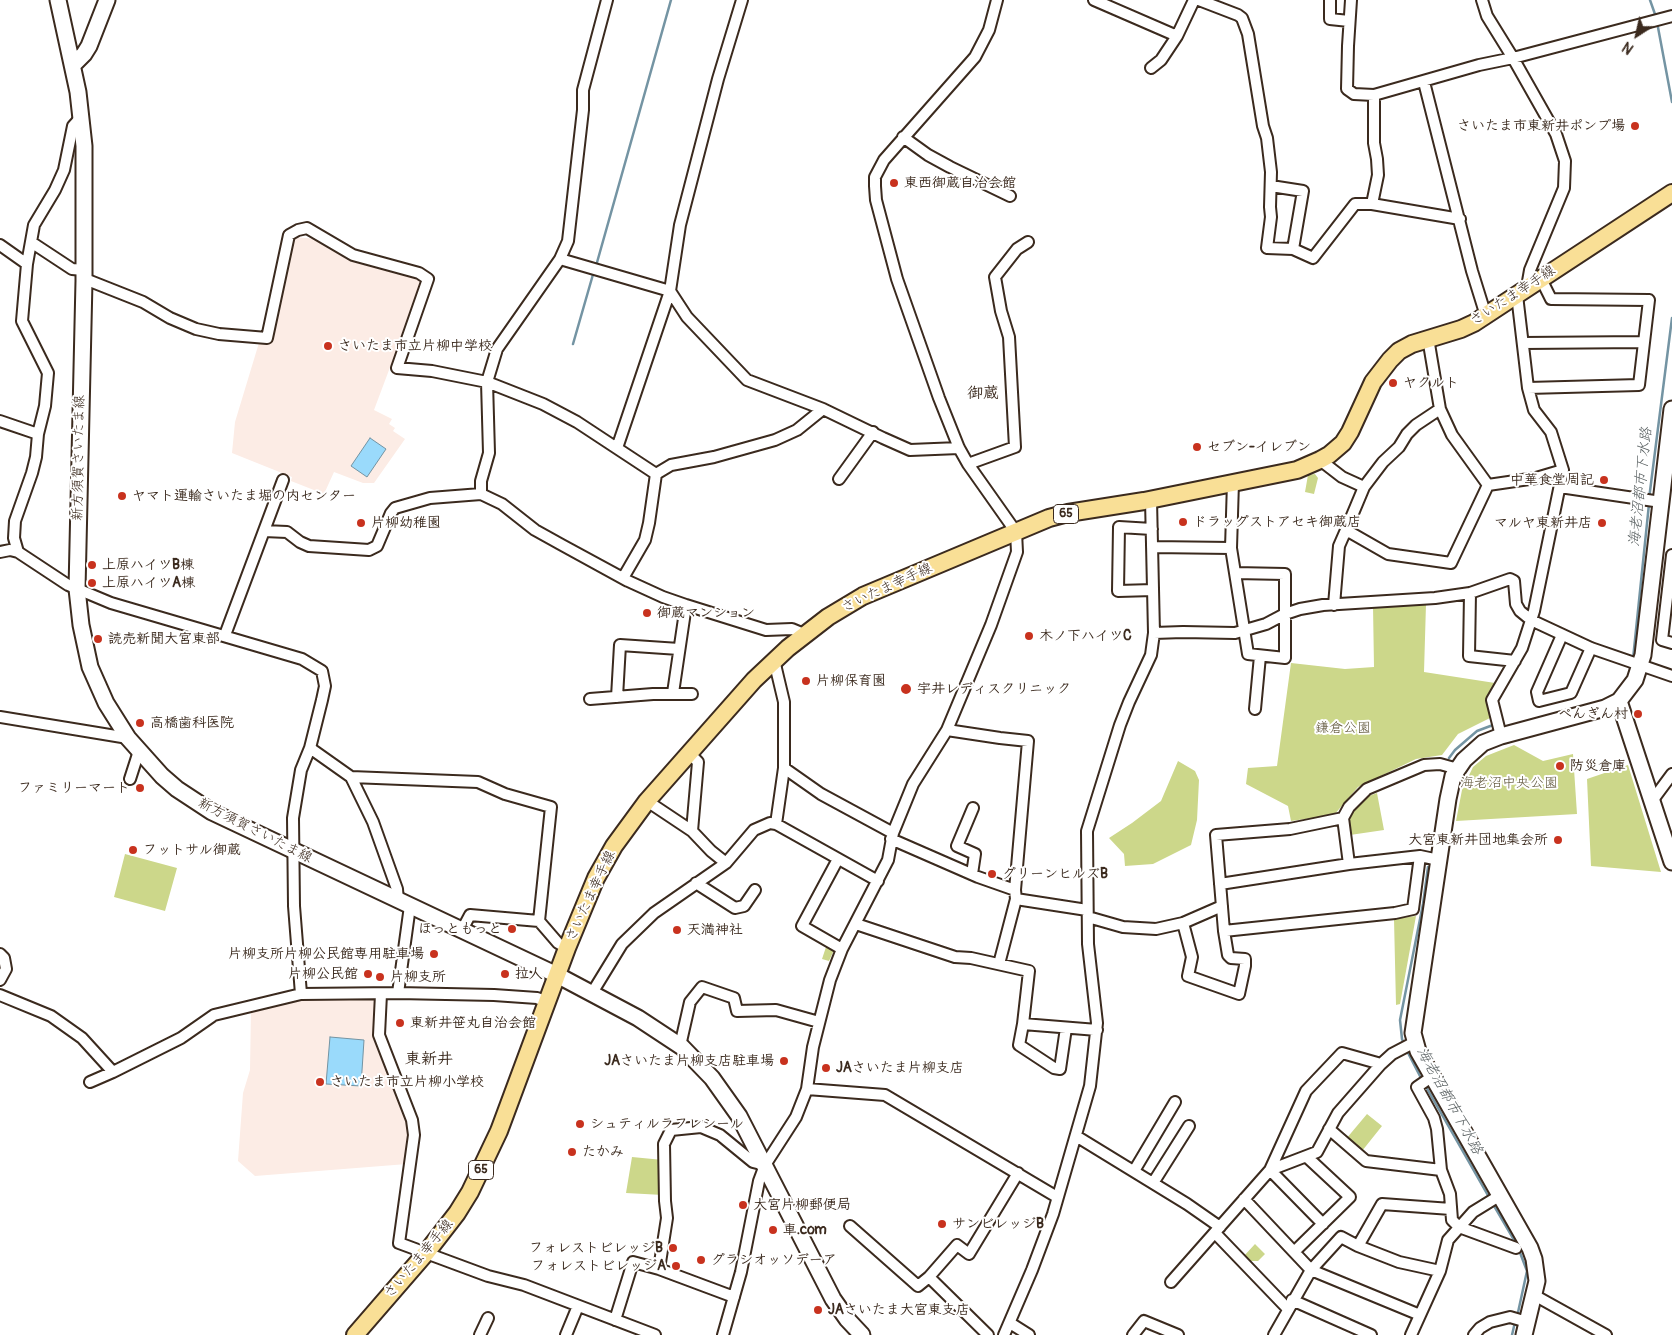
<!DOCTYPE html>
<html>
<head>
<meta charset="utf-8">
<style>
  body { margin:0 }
  #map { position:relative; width:1672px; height:1335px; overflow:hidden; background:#fff; font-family:Pangolin,sans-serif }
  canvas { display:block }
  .north { position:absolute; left:1612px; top:10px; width:50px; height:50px; -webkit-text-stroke:4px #fff; paint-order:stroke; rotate:215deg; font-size:14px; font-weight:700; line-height:20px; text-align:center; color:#3b2a1e }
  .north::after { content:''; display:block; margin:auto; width:18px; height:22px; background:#3b2a1e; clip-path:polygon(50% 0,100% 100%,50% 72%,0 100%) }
</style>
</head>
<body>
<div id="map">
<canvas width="1672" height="1335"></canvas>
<div class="north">N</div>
</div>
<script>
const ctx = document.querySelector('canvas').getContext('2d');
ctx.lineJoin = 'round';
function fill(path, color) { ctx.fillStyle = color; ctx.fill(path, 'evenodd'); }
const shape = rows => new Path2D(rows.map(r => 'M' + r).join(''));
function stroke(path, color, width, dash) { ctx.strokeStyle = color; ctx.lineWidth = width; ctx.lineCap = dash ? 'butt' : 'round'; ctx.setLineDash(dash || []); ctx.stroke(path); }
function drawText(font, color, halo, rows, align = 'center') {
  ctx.font = font + ' Pangolin,"Klee One",sans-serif'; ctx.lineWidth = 4; ctx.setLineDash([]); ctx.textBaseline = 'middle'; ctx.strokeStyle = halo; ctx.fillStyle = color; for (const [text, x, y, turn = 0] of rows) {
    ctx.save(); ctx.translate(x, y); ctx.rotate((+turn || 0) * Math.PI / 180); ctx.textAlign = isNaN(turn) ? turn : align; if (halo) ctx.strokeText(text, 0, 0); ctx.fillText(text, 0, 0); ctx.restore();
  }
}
fill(shape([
  [291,237,319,239,358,262,420,277,422,282,374,410,392,419,389,424,395,428,393,431,405,439,374,483,363,483,334,472,324,494,291,481,292,477,232,453,235,422],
  [376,998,375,1038,406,1116,410,1132,407,1164,255,1176,238,1161,243,1093,250,1070,251,1008,295,999]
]), '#fcece5');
fill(shape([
  [1315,474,1318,478,1314,494,1305,492,1308,475],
  [1426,604,1424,672,1495,683,1488,701,1490,718,1458,734,1442,755,1416,759,1358,787,1334,815,1291,821,1288,806,1246,784,1248,768,1277,766,1291,663,1345,669,1374,667,1373,606],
  [1514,745,1543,761,1573,754,1577,814,1456,821,1462,790,1473,767,1486,756],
  [1178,761,1195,771,1199,780,1197,820,1191,845,1153,864,1125,866,1124,854,1109,838,1132,823,1161,801],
  [1628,765,1661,872,1591,866,1587,779],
  [1377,793,1384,830,1350,835,1346,819,1366,797],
  [125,854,177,868,165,911,114,897],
  [1416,916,1400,1004,1396,1005,1394,919],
  [826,947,834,950,829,961,822,959],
  [1367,1114,1382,1126,1362,1151,1346,1139],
  [632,1157,663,1160,663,1195,626,1193],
  [1255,1244,1265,1254,1258,1261,1247,1261,1243,1257]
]), '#ccd78a');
const water = shape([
  [370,438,386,449,367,477,351,466,370,438],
  [330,1037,364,1040,361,1086,326,1084,330,1037]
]);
fill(water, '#9adafb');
stroke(water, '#7494a3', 1);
stroke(shape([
  [1650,0,1656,17],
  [1657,22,1672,102],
  [596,266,671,0],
  [573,344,594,271],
  [1649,499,1672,318],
  [1633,659,1649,504],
  [1449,758,1455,750,1477,731,1493,725],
  [1404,1044,1402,1039,1400,1020,1423,904,1428,867],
  [1406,1049,1422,1080],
  [1425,1085,1490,1199],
  [1493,1204,1517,1245],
  [1517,1317,1527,1271,1519,1250],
  [1512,1335,1515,1322]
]), '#7494a3', 2.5);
const street = shape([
  [1094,0,1177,36,1194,0],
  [1199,0,1238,15,1242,18,1248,34,1263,126,1267,138,1271,172,1270,207,1271,217,1267,248,1293,249,1313,258,1355,204,1372,204,1460,219],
  [1330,0,1330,19,1349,21],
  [1351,0,1348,46,1347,89,1354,94,1374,95,1479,65,1513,58,1672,16],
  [1482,0,1487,16,1513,58,1556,134,1565,161,1564,188,1530,270,1527,287],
  [1151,68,1161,60,1177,36],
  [1424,82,1472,271,1486,316],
  [903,137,928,155,950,167,1010,196],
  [1271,186,1303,191,1293,249],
  [1372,204,1378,175,1377,159,1374,143,1374,95],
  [31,242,72,269,84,270],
  [0,245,27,264],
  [560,259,670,291,687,317,747,380,823,409,883,438,910,450,959,448],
  [84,281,90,281,143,302,170,318,196,329,219,334,267,338,289,235,298,230,307,228,353,255,419,273,428,279,397,368,432,371,487,382,543,404,577,422,656,474],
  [1428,338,1440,409,1452,435,1488,485,1451,563,1388,554,1346,530,1364,487,1383,462,1399,447,1407,434,1416,425,1440,409],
  [1523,343,1644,342],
  [1528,388,1639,385,1649,300,1551,299,1541,279],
  [0,421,38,434],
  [617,448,670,291,680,225,718,79,742,0],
  [1320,460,1342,477,1364,487],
  [968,464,1015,447,1009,337,1001,311,995,277,1017,249,1028,242],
  [656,474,671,465,714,457,775,440,797,430,823,409],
  [839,479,873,432],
  [1233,482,1231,548,1248,654,1285,658,1285,574,1235,573],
  [1488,485,1536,478,1563,470],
  [1560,487,1661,502],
  [481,494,481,481,489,453,487,382,497,349,560,259,568,241,583,110,583,90,607,0],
  [1152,529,1119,527,1118,591,1153,590],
  [264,531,287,532,300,542,309,546,369,550,377,546,391,513,395,508,430,498,481,494,502,504,535,530,562,545,628,581,663,597,686,605,766,630,792,629,804,634],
  [1152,547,1231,548],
  [0,552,10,550,18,552,68,585,111,603,302,659,322,671,325,686,322,700,310,748,301,770,293,818,294,906,301,994],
  [18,552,14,538,15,521,32,473,36,457,38,434,45,406,48,373,22,321,27,264,34,225,55,190,64,170,73,126,82,116],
  [1672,555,1662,640,1672,643],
  [623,578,645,540,649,523,656,474],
  [1470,593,1469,656,1515,661],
  [1334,605,1339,546,1346,530],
  [1154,633,1183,632,1235,633,1266,624,1285,614,1300,609,1323,605,1435,598,1470,593,1510,579,1514,581,1516,604,1520,611,1531,620,1591,648,1672,676],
  [225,635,283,480],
  [1562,635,1537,692,1539,701,1571,693,1591,648],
  [774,660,784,702,784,768,776,824],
  [673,693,686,605],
  [617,697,620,645,679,649],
  [590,699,653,694,692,694],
  [1255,709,1260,656],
  [0,717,128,738],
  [947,730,1000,738,1028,741,1015,890,1016,899,999,964],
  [1501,736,1492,700,1522,648,1534,611,1563,470,1551,432,1534,410,1528,388,1517,295],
  [310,748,351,777,373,822,397,889,398,901],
  [690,754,698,762,692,831],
  [784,768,821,794,893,833],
  [351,777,478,782,505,794,551,807,539,921,558,943,567,948],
  [130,779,139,751],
  [647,801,692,831,711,851,726,863],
  [1652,801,1672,774],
  [1343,818,1290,829,1216,835,1224,931,1395,913,1413,909,1420,856,1439,860],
  [891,839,978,877,1015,890],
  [838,859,802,926,842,949],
  [1349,864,1343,818,1349,807,1367,789,1424,765,1440,764,1458,769],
  [972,874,975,854,957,846,973,808],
  [696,883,735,908,744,906,755,890],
  [1220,884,1349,864,1420,856],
  [1016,899,1087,910],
  [1088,917,1123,927,1156,929,1183,923,1222,906],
  [1183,923,1192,957,1188,976,1239,994,1245,966,1245,959,1231,958,1228,955,1224,931],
  [856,924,955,957,971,958,1029,971,1023,1024,1019,1045,1054,1068,1060,1069,1066,1028],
  [462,930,470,915,539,921],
  [0,954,4,958,6,969,0,980],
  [398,993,410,906],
  [592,993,622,944,654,913,726,863,754,830,770,823,776,824,878,881],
  [381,994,379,1035,412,1120,414,1135,399,1243,488,1276,524,1285,655,1335],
  [0,995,51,1016,82,1038,113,1072,181,1038,214,1015,301,994,398,993,494,995,537,998,547,1002],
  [1023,1024,1097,1030],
  [680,1046,690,1002,702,987,734,998,737,1011,776,1010,819,1022],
  [1433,1076,1417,1087,1434,1118,1437,1129,1441,1170],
  [90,1082,113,1072],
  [807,1089,885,1095,1057,1197],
  [1329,1129,1366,1161,1441,1170,1450,1194,1452,1220,1459,1227,1516,1248],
  [1076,1136,1187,1204,1220,1227],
  [1134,1171,1175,1102],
  [1153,1183,1189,1126],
  [1244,1199,1311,1270,1420,1315],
  [1323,1224,1270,1170,1306,1091,1342,1053,1381,1064],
  [850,1226,918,1286,929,1277],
  [1215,1233,1288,1309],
  [1358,1246,1382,1204,1451,1209],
  [1295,1251,1350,1197,1307,1157],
  [659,1269,734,1297],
  [1171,1282,1270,1170,1317,1152,1338,1113,1381,1064,1392,1054,1415,1042],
  [1534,1295,1606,1335],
  [1292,1300,1371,1335],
  [615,1320,633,1262,659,1269,667,1218,665,1201,664,1144,671,1130,701,1127,720,1135,753,1162,765,1165],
  [1010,1323,1029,1335],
  [480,1335,488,1318],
  [566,1335,578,1306],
  [723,1335,741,1272,759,1181,765,1165,796,1117,807,1089,813,1047,830,980,842,949,888,860,893,833,913,784,947,730,991,625,1017,552,1016,532,968,464,959,448,939,398,897,279,876,200,875,186,875,177,884,160,975,57,989,30,997,0],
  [988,1335,929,1277,957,1245,969,1254,1018,1173],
  [1004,1335,1032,1270,1053,1214,1090,1086,1097,1023,1088,944,1087,831,1120,725,1129,702,1151,655,1154,633,1151,500],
  [1133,1335,1144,1321,1178,1335],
  [1274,1335,1311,1270,1341,1237,1358,1246,1399,1262,1440,1271],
  [1411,1335,1440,1271,1448,1240,1473,1212,1499,1196],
  [1474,1335,1480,1328,1490,1322,1510,1317,1527,1322]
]);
const secondary = shape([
  [58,0,78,92,84,146,84,281,77,589,81,625,90,667,106,703,128,738,162,776,177,789,212,812,557,975,638,1018,682,1047,712,1078,739,1116,833,1299,847,1319,862,1335],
  [73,65,84,54,89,46,107,0],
  [1619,701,1672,862],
  [1524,1335,1537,1281,1534,1259,1530,1248,1418,1051,1413,1033,1448,799,1453,776,1464,760,1483,743,1501,736,1605,708,1619,701,1635,680,1643,655,1672,409]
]);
const primary = shape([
  [355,1335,426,1253,457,1213,470,1192,499,1131,567,948,596,878,614,846,647,801,754,680,788,648,828,617,863,596,1049,518,1068,513,1144,501,1297,470,1320,460,1329,455,1343,443,1350,432,1373,382,1390,360,1399,351,1412,344,1461,329,1474,323,1672,193]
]);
stroke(street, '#3b2a1e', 14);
stroke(secondary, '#3b2a1e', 19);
stroke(primary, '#3b2a1e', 20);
stroke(street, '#fff', 10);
stroke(secondary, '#fff', 15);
stroke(primary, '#f9df96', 16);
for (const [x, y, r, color] of [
  [1635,126,5,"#c8321e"],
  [894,183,5,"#c8321e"],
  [328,346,5,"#c8321e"],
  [1393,383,5,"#c8321e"],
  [1197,447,5,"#c8321e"],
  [1604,480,5,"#c8321e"],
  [122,496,5,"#c8321e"],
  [1183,522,5,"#c8321e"],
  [361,523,5,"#c8321e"],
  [1602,523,5,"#c8321e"],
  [92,565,5,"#c8321e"],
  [92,583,5,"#c8321e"],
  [647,613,5,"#c8321e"],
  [1029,636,5,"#c8321e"],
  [98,639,5,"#c8321e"],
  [806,681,5,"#c8321e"],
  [906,689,6,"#c8321e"],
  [1638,714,5,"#c8321e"],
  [140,723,5,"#c8321e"],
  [1560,766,5,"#c8321e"],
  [140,788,5,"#c8321e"],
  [1558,840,5,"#c8321e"],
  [133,850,5,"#c8321e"],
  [992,874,5,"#c8321e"],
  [512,929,5,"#c8321e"],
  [677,930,5,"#c8321e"],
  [434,954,5,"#c8321e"],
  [368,974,5,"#c8321e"],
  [505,974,5,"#c8321e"],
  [380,977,5,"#c8321e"],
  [400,1023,5,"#c8321e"],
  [784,1061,5,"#c8321e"],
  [826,1068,5,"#c8321e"],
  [320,1082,5,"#c8321e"],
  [580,1124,5,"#c8321e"],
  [572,1152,5,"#c8321e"],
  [743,1205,5,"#c8321e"],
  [942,1224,5,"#c8321e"],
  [773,1230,5,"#c8321e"],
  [673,1248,5,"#c8321e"],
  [701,1260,5,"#c8321e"],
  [676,1266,5,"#c8321e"],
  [818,1310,5,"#c8321e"]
]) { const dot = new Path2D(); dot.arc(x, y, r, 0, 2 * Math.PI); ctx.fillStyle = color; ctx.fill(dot); stroke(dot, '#fff', 2); }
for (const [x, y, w] of [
  [1066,514,25],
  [481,1170,25]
]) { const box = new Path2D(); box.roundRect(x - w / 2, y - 9.5, w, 19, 4); ctx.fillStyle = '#fff'; ctx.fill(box); stroke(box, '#3b2a1e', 1); }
drawText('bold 12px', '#3b2a1e', null, [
  ["65",1066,514],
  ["65",481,1170]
]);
drawText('bold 14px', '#3b2a1e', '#fff', [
  ["さいたま市東新井ポンプ場",1625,126,"right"],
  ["東西御蔵自治会館",904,183],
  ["さいたま市立片柳中学校",338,346],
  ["ヤクルト",1403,383],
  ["セブン-イレブン",1207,447],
  ["中華食堂周記",1594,480,"right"],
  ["ヤマト運輸さいたま堀の内センター",132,496],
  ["ドラッグストアセキ御蔵店",1193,522],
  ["片柳幼稚園",371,523],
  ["マルヤ東新井店",1592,523,"right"],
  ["上原ハイツB棟",102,565],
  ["上原ハイツA棟",102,583],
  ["御蔵マンション",657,613],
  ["木ノ下ハイツC",1039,636],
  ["読売新聞大宮東部",108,639],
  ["片柳保育園",816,681],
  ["宇井レディスクリニック",917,689],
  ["ぺんぎん村",1628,714,"right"],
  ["高橋歯科医院",150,723],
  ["防災倉庫",1570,766],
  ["ファミリーマート",130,788,"right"],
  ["大宮東新井団地集会所",1548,840,"right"],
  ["フットサル御蔵",143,850],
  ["グリーンヒルズB",1002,874],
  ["ほっともっと",502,929,"right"],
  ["天満神社",687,930],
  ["片柳支所片柳公民館専用駐車場",424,954,"right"],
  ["片柳公民館",358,974,"right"],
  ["拉人",515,974],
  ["片柳支所",390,977],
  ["東新井笹丸自治会館",410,1023],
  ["JAさいたま片柳支店駐車場",774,1061,"right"],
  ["JAさいたま片柳支店",836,1068],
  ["さいたま市立片柳小学校",330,1082],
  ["シュティルラフレシール",590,1124],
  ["たかみ",582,1152],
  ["大宮片柳郵便局",753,1205],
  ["サンビレッジB",952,1224],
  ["車.com",783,1230],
  ["フォレストビレッジB",663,1248,"right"],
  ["グラシオッソデーア",711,1260],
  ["フォレストビレッジA",666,1266,"right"],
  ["JAさいたま大宮東支店",828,1310]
], 'left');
drawText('14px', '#3b2a1e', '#fff', [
  ["さいたま幸手線",1513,296,-33],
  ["新方須賀さいたま線",79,458,-89],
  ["さいたま幸手線",887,588,-25],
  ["新方須賀さいたま線",255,831,27],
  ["さいたま幸手線",591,896,-65],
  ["さいたま幸手線",419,1259,-50]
]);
drawText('14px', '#5f5539', '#fff', [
  ["鎌倉公園",1343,728],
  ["海老沼中央公園",1509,783]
]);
drawText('italic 15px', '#585f60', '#fff', [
  ["海老沼都市下水路",1641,487,-84],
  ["海老沼都市下水路",1449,1101,61]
]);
drawText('bold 16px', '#3b2a1e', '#fff', [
  ["御蔵",983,394],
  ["東新井",429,1060]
]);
</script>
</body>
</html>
